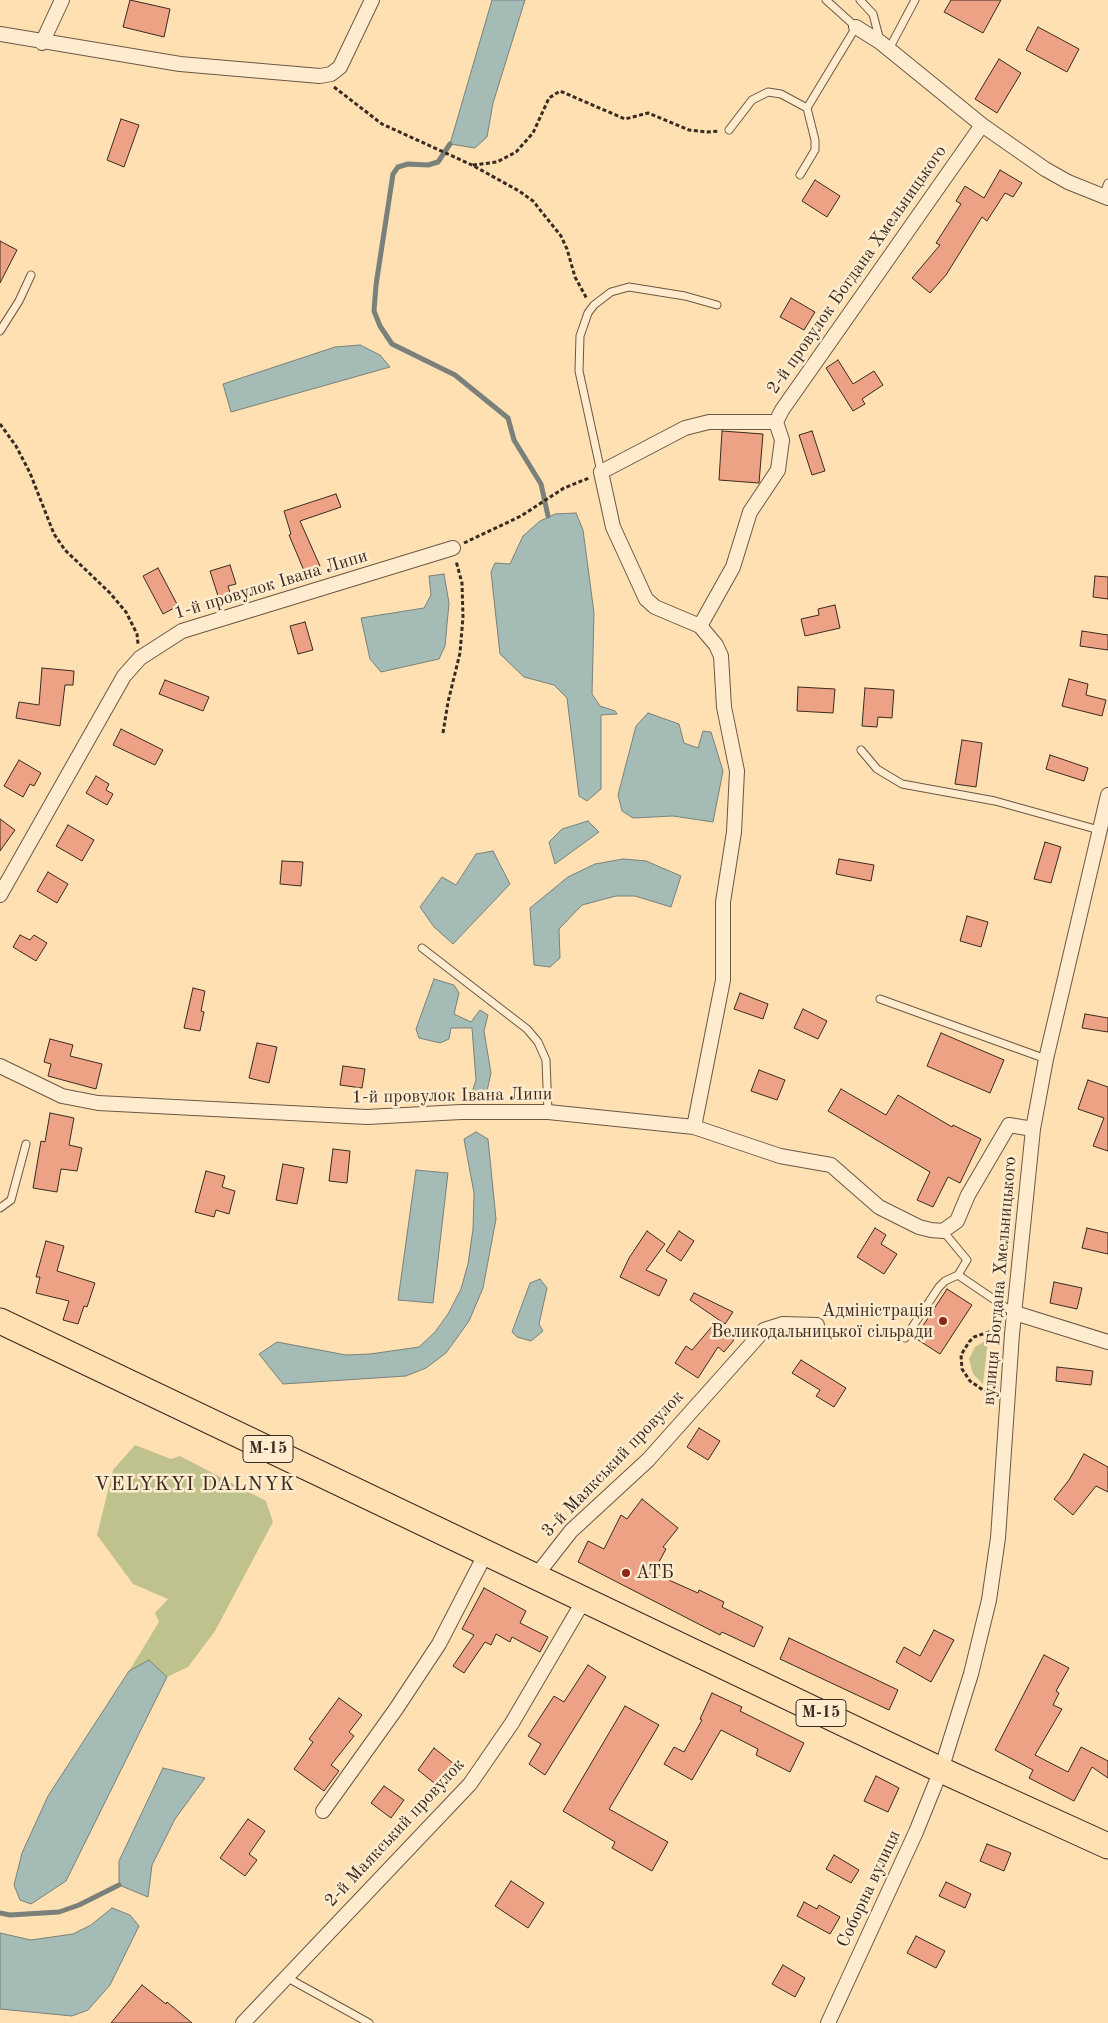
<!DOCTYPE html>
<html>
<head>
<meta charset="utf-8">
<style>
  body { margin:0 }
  canvas { display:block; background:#ffe0b2 }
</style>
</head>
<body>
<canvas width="1108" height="2023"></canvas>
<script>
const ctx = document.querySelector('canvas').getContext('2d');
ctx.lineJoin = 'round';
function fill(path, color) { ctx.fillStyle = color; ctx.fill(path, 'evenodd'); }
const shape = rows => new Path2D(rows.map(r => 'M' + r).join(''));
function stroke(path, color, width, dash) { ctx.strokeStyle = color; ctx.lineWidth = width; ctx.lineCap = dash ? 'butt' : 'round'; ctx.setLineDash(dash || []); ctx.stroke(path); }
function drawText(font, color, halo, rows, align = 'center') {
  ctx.font = font + ' "Old Standard TT",serif'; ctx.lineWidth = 5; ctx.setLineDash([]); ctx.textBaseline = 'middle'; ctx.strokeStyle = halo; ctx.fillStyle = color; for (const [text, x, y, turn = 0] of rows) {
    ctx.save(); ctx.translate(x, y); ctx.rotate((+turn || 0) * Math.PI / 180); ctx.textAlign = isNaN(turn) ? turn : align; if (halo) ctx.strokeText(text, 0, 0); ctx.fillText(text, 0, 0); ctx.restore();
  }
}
fill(shape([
  [988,1339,983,1384,973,1374,969,1359,975,1347],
  [135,1445,171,1459,180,1456,266,1501,273,1522,215,1631,188,1667,167,1677,149,1660,129,1671,159,1622,155,1613,168,1599,133,1584,97,1535,113,1470]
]), '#c0c28d');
const water = shape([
  [492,0,525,0,493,103,487,137,475,148,450,144,492,0],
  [360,345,380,355,390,367,231,412,223,384,335,347,360,345],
  [576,513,583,530,594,613,592,694,600,706,615,711,617,714,601,715,601,789,587,801,579,796,567,698,554,685,524,677,500,654,491,572,495,563,510,564,523,536,540,521,555,514,576,513],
  [444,574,449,603,445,646,439,659,381,672,370,659,361,618,424,608,431,595,429,576,444,574],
  [648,713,679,724,684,743,698,748,703,731,711,732,723,771,713,822,673,816,633,818,622,811,618,795,636,726,648,713],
  [588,821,599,832,555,864,549,842,562,829,588,821],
  [493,851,510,884,453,944,434,927,420,907,442,877,456,885,476,854,493,851],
  [623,859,646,861,681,876,671,907,635,896,616,896,582,905,559,929,560,958,550,967,534,965,530,908,568,877,595,864,623,859],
  [434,979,454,985,459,993,454,1014,471,1022,480,1010,488,1015,484,1031,491,1073,485,1100,469,1101,476,1080,472,1028,451,1028,449,1039,440,1043,419,1038,416,1029,434,979],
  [476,1132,488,1139,496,1219,483,1288,469,1321,446,1353,426,1368,406,1376,283,1384,259,1354,277,1342,346,1355,370,1354,419,1347,435,1332,448,1314,461,1289,468,1264,473,1229,474,1193,464,1139,476,1132],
  [416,1170,448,1173,433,1303,398,1300,416,1170],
  [540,1279,547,1288,539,1324,543,1331,531,1341,517,1337,512,1332,530,1283,540,1279],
  [149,1660,167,1677,66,1881,31,1904,20,1900,14,1885,22,1853,48,1796,129,1671,149,1660],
  [163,1768,205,1778,175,1819,152,1865,148,1897,119,1885,119,1861,163,1768],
  [112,1908,130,1915,139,1926,110,1985,88,2010,72,2016,0,2009,0,1933,31,1940,73,1934,91,1925,112,1908]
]);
fill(water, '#a4bbb6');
stroke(water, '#79817a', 1);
stroke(shape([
  [450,144,438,162,428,165,408,164,398,167,393,174,376,285,374,311,380,326,392,344,455,375,508,418,514,440,541,484,548,516],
  [0,1913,10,1915,59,1912,79,1905,119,1885]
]), '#79817a', 5);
const building = shape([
  [130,0,170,9,164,37,123,27,130,0],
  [951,0,1001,0,983,33,944,12,951,0],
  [1038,27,1079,49,1067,72,1026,50,1038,27],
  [999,59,1021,73,997,113,975,99,999,59],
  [121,119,139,125,124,167,107,160,121,119],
  [1000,170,1022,183,1013,197,1005,193,987,221,982,217,946,275,930,293,912,278,940,245,936,243,961,204,956,201,965,186,984,198,1000,170],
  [815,180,840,196,827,217,802,201,815,180],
  [0,241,17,250,0,283,0,241],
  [791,298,815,312,804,330,780,317,791,298],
  [838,360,853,384,874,371,883,385,862,399,865,404,853,411,826,368,838,360],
  [722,431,763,434,759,483,719,480,722,431],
  [812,431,825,471,812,475,799,435,812,431],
  [336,494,341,507,300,521,320,566,305,573,289,535,291,534,284,511,336,494],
  [230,565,236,584,228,586,231,596,219,599,210,571,230,565],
  [158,568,178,606,163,614,143,576,158,568],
  [1095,576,1108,577,1108,599,1093,597,1095,576],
  [835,605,840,628,805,636,801,619,819,615,818,609,835,605],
  [305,622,313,650,298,654,290,626,305,622],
  [1082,631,1108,635,1108,650,1080,646,1082,631],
  [42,668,74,671,73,685,65,685,60,726,16,718,19,702,39,705,42,668],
  [1069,679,1088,684,1086,695,1106,700,1102,716,1062,706,1069,679],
  [165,680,209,697,203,711,159,694,165,680],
  [798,687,835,689,833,713,797,711,798,687],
  [865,688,894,690,892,718,878,717,877,727,862,726,865,688],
  [121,729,163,750,155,765,113,745,121,729],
  [962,740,982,743,976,787,955,784,962,740],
  [1050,755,1088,768,1084,781,1046,769,1050,755],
  [19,760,41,773,34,786,30,784,23,797,4,786,19,760],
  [96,776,109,784,106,790,113,794,107,805,86,793,96,776],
  [0,819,15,830,0,851,0,819],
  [68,825,94,840,82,861,56,846,68,825],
  [1045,842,1061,847,1051,883,1034,879,1045,842],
  [839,859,874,865,871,881,836,874,839,859],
  [282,861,303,862,301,886,280,884,282,861],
  [48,872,68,884,57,903,37,891,48,872],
  [967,916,988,922,981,947,960,941,967,916],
  [20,935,30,940,34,935,47,943,36,961,13,947,20,935],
  [193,988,205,991,201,1011,204,1012,200,1031,184,1028,193,988],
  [740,993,768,1004,763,1019,734,1009,740,993],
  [803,1009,827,1021,818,1039,794,1028,803,1009],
  [1085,1014,1108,1018,1108,1032,1082,1028,1085,1014],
  [941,1033,1004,1060,990,1093,927,1066,941,1033],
  [50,1039,73,1045,70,1056,102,1064,96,1089,48,1076,51,1064,44,1062,50,1039],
  [257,1043,277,1047,269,1083,249,1078,257,1043],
  [343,1066,365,1069,362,1088,340,1085,343,1066],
  [759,1070,785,1080,777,1100,751,1091,759,1070],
  [1088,1080,1108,1087,1108,1151,1093,1146,1104,1118,1078,1109,1088,1080],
  [841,1089,886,1115,898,1095,952,1127,953,1125,981,1139,960,1183,948,1177,933,1207,917,1200,930,1172,828,1111,841,1089],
  [50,1113,74,1118,69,1145,82,1148,77,1171,61,1169,57,1192,33,1188,41,1141,45,1142,50,1113],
  [333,1149,350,1151,347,1183,329,1181,333,1149],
  [283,1164,304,1168,297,1204,276,1200,283,1164],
  [206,1171,225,1176,222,1187,235,1191,229,1214,216,1210,214,1217,195,1212,206,1171],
  [875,1228,886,1235,881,1244,897,1254,884,1274,857,1257,875,1228],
  [1087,1228,1108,1233,1108,1254,1082,1248,1087,1228],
  [647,1231,665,1244,646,1270,667,1280,659,1296,620,1277,629,1258,647,1231],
  [679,1231,694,1241,681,1261,666,1251,679,1231],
  [46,1241,64,1246,57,1271,95,1283,87,1307,84,1306,78,1324,63,1320,69,1301,36,1293,40,1277,36,1277,46,1241],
  [1054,1282,1082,1288,1077,1309,1050,1303,1054,1282],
  [947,1289,972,1305,940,1354,915,1338,947,1289],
  [694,1293,733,1312,725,1324,690,1300,694,1293],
  [715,1323,734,1340,724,1352,718,1347,698,1378,675,1363,686,1346,692,1350,715,1323],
  [801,1360,846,1388,834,1407,816,1396,820,1390,792,1373,801,1360],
  [1057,1367,1093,1371,1091,1385,1056,1381,1057,1367],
  [699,1428,720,1441,708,1460,687,1447,699,1428],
  [1084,1454,1108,1467,1108,1492,1096,1486,1073,1515,1054,1499,1069,1480,1084,1454],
  [642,1499,678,1528,663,1547,666,1549,653,1573,698,1593,699,1590,724,1602,722,1607,763,1627,754,1647,722,1632,720,1635,578,1562,588,1541,604,1549,621,1515,627,1519,642,1499],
  [484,1588,526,1611,520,1623,548,1637,540,1652,512,1637,510,1642,496,1634,491,1645,485,1642,464,1673,453,1666,474,1635,462,1629,484,1588],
  [934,1630,954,1640,931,1682,896,1662,904,1647,920,1656,934,1630],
  [789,1638,898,1690,889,1710,780,1659,789,1638],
  [1044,1655,1069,1668,1056,1691,1059,1693,1053,1705,1062,1709,1035,1755,1068,1772,1081,1747,1108,1761,1108,1778,1092,1767,1074,1801,1029,1778,1033,1770,995,1750,1044,1655],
  [588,1665,606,1677,545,1775,529,1764,541,1744,528,1736,554,1696,564,1702,588,1665],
  [712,1693,742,1707,740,1711,804,1743,790,1772,756,1755,758,1749,721,1730,692,1780,664,1764,674,1747,684,1752,702,1720,700,1719,712,1693],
  [339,1698,362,1715,349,1732,354,1736,331,1765,339,1771,324,1791,294,1769,313,1742,309,1739,339,1698],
  [625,1706,659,1725,609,1809,668,1842,652,1871,612,1848,615,1842,563,1811,625,1706],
  [434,1748,454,1764,438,1786,418,1770,434,1748],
  [876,1776,899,1788,888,1812,864,1801,876,1776],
  [384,1786,404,1800,391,1818,371,1803,384,1786],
  [248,1819,265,1831,249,1854,257,1860,245,1876,220,1858,248,1819],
  [987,1844,1011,1853,1004,1871,980,1861,987,1844],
  [834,1855,859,1870,851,1883,826,1869,834,1855],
  [511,1881,544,1903,528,1928,495,1906,511,1881],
  [946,1882,971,1894,965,1908,939,1896,946,1882],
  [804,1902,817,1909,819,1905,840,1917,830,1934,797,1916,804,1902],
  [916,1936,945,1951,936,1968,907,1953,916,1936],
  [783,1965,805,1978,795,1997,772,1984,783,1965],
  [142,1985,166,2004,167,2002,192,2023,111,2023,142,1985]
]);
fill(building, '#eda285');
stroke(building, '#392b21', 1);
const lane = shape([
  [860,0,873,14,880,41],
  [889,49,915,0],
  [729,130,752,100,768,92,781,94,807,108],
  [800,175,815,150,815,140,807,108,856,27,826,0],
  [1103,196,1108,183],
  [0,331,19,301,31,275],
  [601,472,579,371,580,336,588,313,594,305,611,292,629,287,685,296,717,305],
  [861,750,877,769,902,784,995,801,1099,830],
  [422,948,527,1029,538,1042,546,1060,548,1112],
  [880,999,1046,1059],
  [0,1208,11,1200,26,1144],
  [943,1231,967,1260,958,1275,1014,1313],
  [905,1338,939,1287,945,1281,958,1275],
  [286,1977,369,2023]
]);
const street = shape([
  [856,27,880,42,982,125,1045,169,1068,182,1108,198],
  [0,34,180,64,320,76,331,74,340,67,372,0],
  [42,43,62,0],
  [700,626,655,607,646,599,613,527,601,472,685,428,709,422,776,422],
  [0,895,124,676,140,658,182,631,453,548],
  [0,1066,62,1096,98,1103,367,1117,461,1112,548,1112,694,1127,780,1156,831,1165,879,1207,919,1227,931,1230,943,1231,957,1221,968,1195,1009,1125,1033,1129],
  [694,1127,723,980,723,902,734,832,737,771,724,707,721,656,716,645,700,626,733,567,750,512,778,470,782,440,776,422,782,410,982,125],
  [1015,1313,1108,1342],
  [535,1577,571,1531,648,1460,764,1330,783,1324,817,1325],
  [323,1811,396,1709,439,1644,486,1553],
  [243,2023,470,1784,512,1723,584,1600],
  [828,2023,916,1832,941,1770,971,1674,989,1600,998,1538,1012,1334,1033,1129,1046,1059,1108,795]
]);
const highway = shape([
  [0,1321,941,1770,1108,1846]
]);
stroke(lane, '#6a5845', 9);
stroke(street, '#6a5845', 16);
stroke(highway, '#392b21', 27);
stroke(shape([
  [334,87,382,124,472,165,519,191,533,201,561,236,567,249,575,277,587,299],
  [473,165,497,162,516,152,533,133,549,98,560,91,625,119,648,113,689,130,707,132,719,131],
  [0,424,16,446,30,473,54,534,65,550,110,593,126,612,137,634,138,644],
  [464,543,521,516,564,488,589,478],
  [443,733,448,702,460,653,463,617,462,583,456,561],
  [995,1392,983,1390,970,1381,962,1369,961,1355,969,1342,974,1337,989,1332,998,1333]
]), '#392b21', 3, [4, 2.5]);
stroke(lane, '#ffebcd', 7);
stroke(street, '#ffebcd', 14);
stroke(highway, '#ffe0b2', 25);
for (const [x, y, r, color] of [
  [943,1321,5,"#8f2418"],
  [626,1573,5,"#8f2418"]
]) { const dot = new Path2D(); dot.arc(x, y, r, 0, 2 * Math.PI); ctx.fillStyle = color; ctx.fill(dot); stroke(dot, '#ffebcd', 2); }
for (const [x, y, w] of [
  [268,1449,50],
  [821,1713,50]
]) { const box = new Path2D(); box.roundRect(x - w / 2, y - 13.5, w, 27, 4); ctx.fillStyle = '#ffebcd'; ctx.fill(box); stroke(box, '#392b21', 1); }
drawText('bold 16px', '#392b21', null, [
  ["М-15",268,1449],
  ["М-15",821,1713]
]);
drawText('18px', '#392b21', '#ffebcd', [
  ["2-й провулок Богдана Хмельницького",857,270,-55],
  ["1-й провулок Івана Липи",271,585,-17],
  ["1-й провулок Івана Липи",452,1096,-1],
  ["вулиця Богдана Хмельницького",1000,1281,-85],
  ["3-й Маякський провулок",613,1464,-46],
  ["2-й Маякський провулок",395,1833,-47],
  ["Соборна вулиця",869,1889,-65]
]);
drawText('18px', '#392b21', '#ffebcd', [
  ["Адміністрація",933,1311],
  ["Великодальницької сільради",933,1332],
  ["АТБ",636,1573,"left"]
], 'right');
ctx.letterSpacing = '1px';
drawText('20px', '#392b21', '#ffebcd', [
  ["VELYKYI DALNYK",195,1485]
]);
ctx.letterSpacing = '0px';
</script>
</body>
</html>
